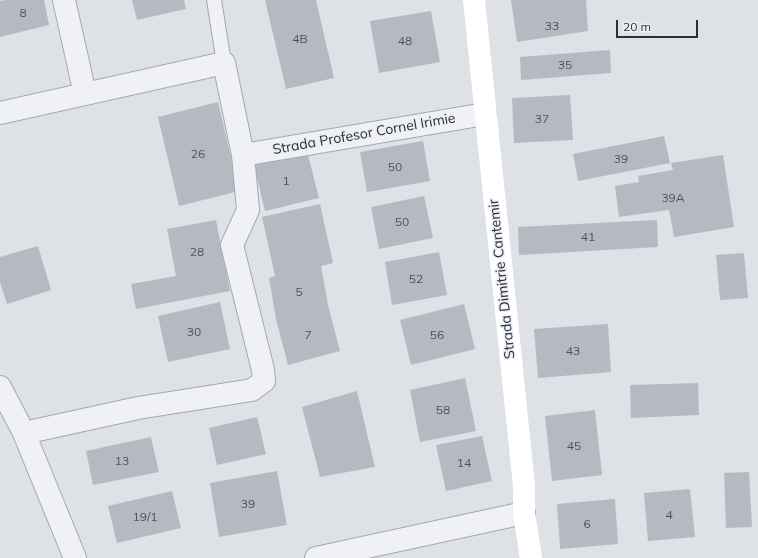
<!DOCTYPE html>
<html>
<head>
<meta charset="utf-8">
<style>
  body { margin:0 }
  #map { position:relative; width:758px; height:558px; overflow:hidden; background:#dee1e6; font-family:Mulish,sans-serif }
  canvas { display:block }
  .scale { position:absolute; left:616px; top:20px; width:82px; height:18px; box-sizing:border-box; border:2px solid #292f3b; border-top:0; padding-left:5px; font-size:12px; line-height:14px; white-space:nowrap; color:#292f3b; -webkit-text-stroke:3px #edeff4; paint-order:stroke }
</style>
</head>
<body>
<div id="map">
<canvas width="758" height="558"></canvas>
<div class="scale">20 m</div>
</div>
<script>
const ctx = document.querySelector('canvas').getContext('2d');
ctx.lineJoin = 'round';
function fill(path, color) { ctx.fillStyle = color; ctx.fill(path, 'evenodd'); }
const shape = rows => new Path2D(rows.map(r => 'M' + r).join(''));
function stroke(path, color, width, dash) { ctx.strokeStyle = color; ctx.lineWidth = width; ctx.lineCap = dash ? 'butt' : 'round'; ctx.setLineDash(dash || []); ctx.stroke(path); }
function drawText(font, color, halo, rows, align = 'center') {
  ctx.font = font + ' Mulish,sans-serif'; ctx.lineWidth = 3; ctx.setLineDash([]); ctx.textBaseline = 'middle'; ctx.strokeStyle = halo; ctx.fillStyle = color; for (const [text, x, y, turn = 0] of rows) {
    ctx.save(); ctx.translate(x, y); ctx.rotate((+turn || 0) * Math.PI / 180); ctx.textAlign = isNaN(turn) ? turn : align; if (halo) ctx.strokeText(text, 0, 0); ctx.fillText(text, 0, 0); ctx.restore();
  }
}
fill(shape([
  [6,0,44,0,49,25,0,37,0,1],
  [132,0,184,0,186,9,137,20],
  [265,0,316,0,334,78,286,89],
  [511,0,586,0,588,31,517,42],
  [431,11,440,62,379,73,370,21],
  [610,50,611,73,521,80,520,57],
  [570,95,573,140,514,143,512,98],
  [218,102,239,191,179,206,158,117],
  [664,136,670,163,578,181,573,154],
  [423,141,430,181,367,192,360,152],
  [307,151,319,198,265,211,254,165],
  [723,155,734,227,674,237,669,210,619,217,615,186,639,182,638,176,673,170,671,163],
  [424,196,433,238,379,249,371,207],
  [320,204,333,263,321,266,328,305,340,351,288,365,276,319,269,278,275,276,262,217],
  [216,220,230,291,136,309,131,284,176,276,167,229],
  [657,220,658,247,519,255,518,227],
  [38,246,51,290,7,304,0,282,0,257],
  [439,252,447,295,392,305,385,262],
  [744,253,748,298,720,300,716,255],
  [220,302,230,349,168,362,158,316],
  [464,304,475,349,411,365,400,320],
  [608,324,611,372,538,378,534,329],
  [465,378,476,431,420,442,410,390],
  [698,383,699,415,631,418,630,385],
  [357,391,375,467,320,477,302,407],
  [595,410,602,475,552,481,545,416],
  [257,417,266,454,217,465,209,428],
  [482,436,492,481,446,491,436,445],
  [151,437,159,472,93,485,86,451],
  [277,471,287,525,219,537,210,483],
  [749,472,752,527,726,528,724,473],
  [690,489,695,537,648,541,644,493],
  [172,491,181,528,117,543,108,506],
  [615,499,618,544,560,549,557,504]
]), '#b5bac2');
const lane = shape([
  [214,0,224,63]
]);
const street = shape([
  [64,0,85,94],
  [0,113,224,63,243,155,248,210,232,245,263,370,264,381,252,390,138,408,24,433],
  [243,155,485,114],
  [0,387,24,433,75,558],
  [316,558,524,513]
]);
stroke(lane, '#a4a8af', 16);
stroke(street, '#a4a8af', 24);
stroke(lane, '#f0f1f4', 14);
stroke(street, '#f0f1f4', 22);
stroke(shape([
  [474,0,524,486,524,513,531,558]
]), '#fff', 22);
drawText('12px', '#4c525d', null, [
  ["8",23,13],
  ["33",552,26],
  ["4B",300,39],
  ["48",405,41],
  ["35",565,65],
  ["37",542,119],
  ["26",198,154],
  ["39",621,159],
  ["50",395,167],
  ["1",286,181],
  ["39A",673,198],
  ["50",402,222],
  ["41",588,237],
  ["28",197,252],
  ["52",416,279],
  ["5",299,292],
  ["30",194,332],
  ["7",308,335],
  ["56",437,335],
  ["43",573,351],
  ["58",443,410],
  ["45",574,446],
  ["13",122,461],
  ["14",464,463],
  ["39",248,504],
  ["4",669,515],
  ["19/1",145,517],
  ["6",587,524]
]);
drawText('14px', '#292f3b', '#edeff4', [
  ["Strada Profesor Cornel Irimie",364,134,-10],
  ["Strada Dimitrie Cantemir",502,279,-96]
]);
</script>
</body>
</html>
